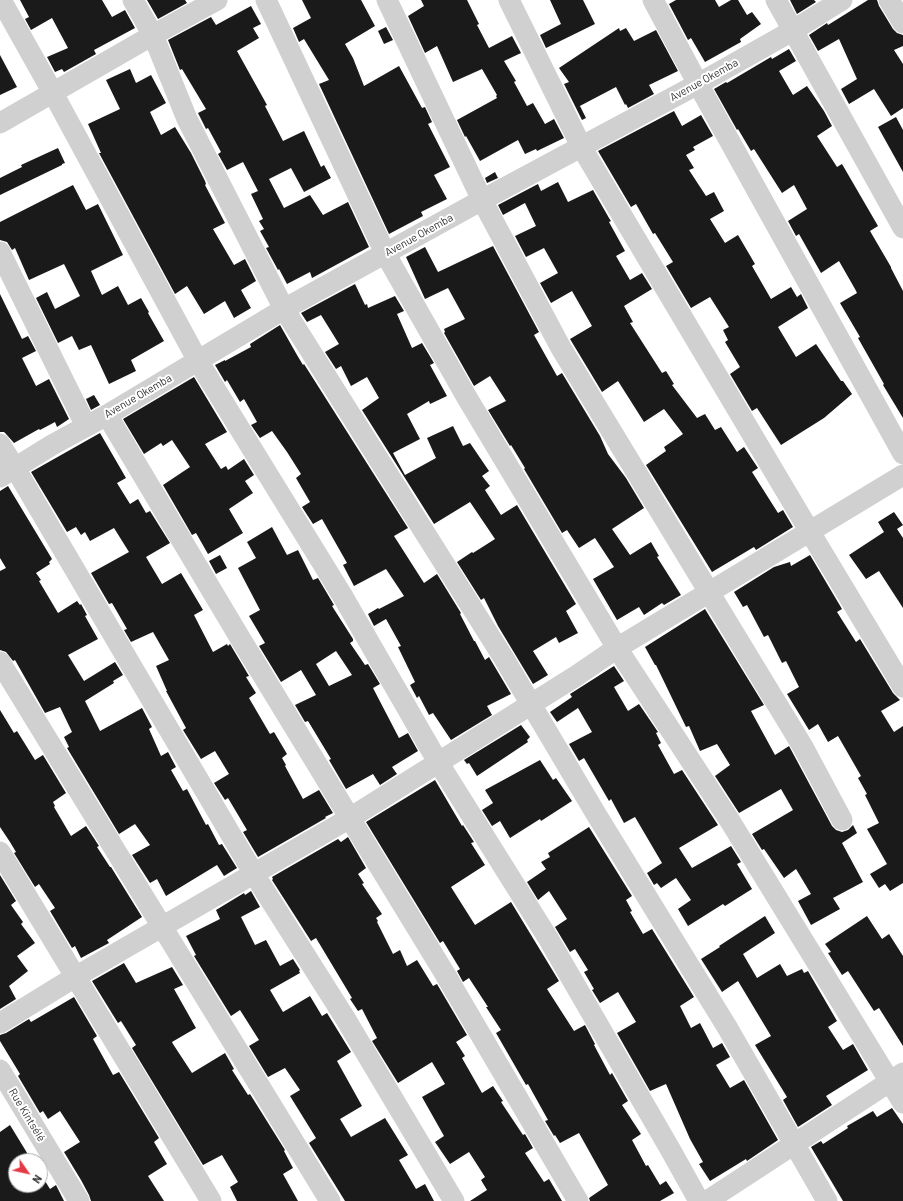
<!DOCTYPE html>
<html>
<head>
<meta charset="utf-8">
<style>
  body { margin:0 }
  #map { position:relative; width:903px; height:1201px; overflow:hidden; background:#fff; font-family:Barlow,sans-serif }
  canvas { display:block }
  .north { position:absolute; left:8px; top:1153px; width:40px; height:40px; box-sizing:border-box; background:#fff; border:1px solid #adadad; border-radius:50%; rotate:124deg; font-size:11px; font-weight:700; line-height:16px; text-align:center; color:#333 }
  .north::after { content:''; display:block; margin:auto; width:14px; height:18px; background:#e63946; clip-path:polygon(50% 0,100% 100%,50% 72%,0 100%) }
</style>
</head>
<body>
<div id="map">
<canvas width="903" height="1201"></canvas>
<div class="north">N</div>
</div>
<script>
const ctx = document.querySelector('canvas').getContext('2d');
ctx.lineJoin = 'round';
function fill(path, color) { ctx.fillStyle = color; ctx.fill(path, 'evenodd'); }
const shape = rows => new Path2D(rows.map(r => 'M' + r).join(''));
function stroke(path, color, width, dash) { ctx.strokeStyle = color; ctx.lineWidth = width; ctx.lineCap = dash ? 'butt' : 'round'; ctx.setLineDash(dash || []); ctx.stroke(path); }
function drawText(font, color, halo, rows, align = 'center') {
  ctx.font = font + ' Barlow,sans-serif'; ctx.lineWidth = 4; ctx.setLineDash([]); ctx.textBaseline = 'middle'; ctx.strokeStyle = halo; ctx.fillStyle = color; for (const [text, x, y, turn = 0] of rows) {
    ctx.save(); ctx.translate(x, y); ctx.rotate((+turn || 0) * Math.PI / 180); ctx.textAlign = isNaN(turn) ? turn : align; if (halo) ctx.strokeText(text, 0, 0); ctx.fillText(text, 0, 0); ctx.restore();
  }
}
fill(shape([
  [20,0,102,0,112,17,125,10,135,28,94,50,96,54,64,72,62,69,55,72,47,57,68,48,52,18,31,30,25,19,29,17],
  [147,0,185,0,187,3,158,19],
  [302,0,361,0,375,26,345,44,353,58,364,86,399,66,422,108,425,107,432,122,428,124,450,167,434,175,447,199,421,212,423,216,389,234,319,84,329,80,304,39,299,42,293,28,311,18],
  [421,0,467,0,479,24,477,25,489,48,512,36,521,53,504,61,516,81,514,82,527,106,533,103,545,124,554,119,564,138,537,151,536,149,525,154,518,140,480,161,466,136,465,137,457,120,497,98,496,96,497,95,482,69,453,82,437,46,425,53,408,16,424,6],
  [550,0,583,0,595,24,546,48,540,35,561,24],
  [676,0,715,0,719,7,731,0,738,0,747,15,752,12,761,24,740,39,741,42,705,62,691,38,688,40,669,4],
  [790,0,814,0,816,2,797,14],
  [868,0,877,0,879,6,893,29,897,33,903,35,903,46,894,50,903,64,903,108,891,116,874,89,849,104,841,89,857,79,839,39,818,51,809,35,827,23,828,25],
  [251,6,261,24,253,28,259,38,237,51,267,105,265,106,283,141,304,131,321,167,324,165,331,178,304,192,291,168,269,179,284,208,310,195,323,215,348,202,369,247,312,278,310,272,287,284,279,269,278,270,266,248,269,247,260,231,264,229,259,221,263,219,251,194,258,191,243,162,227,170,218,154,221,152,208,128,206,129,198,113,206,109,182,69,180,70,168,40,211,17,216,25],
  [386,27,393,40,384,44,378,31],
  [619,28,620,31,626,28,634,41,656,30,678,71,649,85,654,94,628,108,626,104,625,105,616,87,576,108,564,84,569,82,559,68],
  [789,49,796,61,779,71,793,95,807,86,824,111,832,126,817,136,837,167,842,164,878,226,870,231,891,267,891,268,903,291,903,418,883,385,884,384,858,338,860,337,840,303,857,293,855,289,839,261,821,273,799,234,796,236,788,221,807,209,794,185,782,193,754,149,751,151,738,129,737,130,714,89,726,82,727,83,771,57,772,59],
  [0,55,17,87,0,95],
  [130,69,136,83,151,75,166,103,150,112,161,135,175,127,191,153,205,181,206,184,205,185,225,223,213,229,234,265,245,259,256,281,241,290,251,308,234,318,225,301,204,314,187,286,175,294,99,153,101,153,88,124,120,109,106,80],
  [580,106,586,118,582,120,576,108],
  [674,111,682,126,701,115,713,136,693,147,695,150,686,155,694,168,689,170,706,196,714,192,724,211,710,219,725,243,738,235,755,264,752,266,771,299,791,287,797,297,801,294,808,308,778,327,796,357,816,344,841,381,843,381,852,394,824,418,781,445,757,408,752,411,730,374,740,367,725,342,728,340,723,330,729,327,710,297,691,308,666,266,673,262,655,233,653,234,636,204,631,207,598,151],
  [896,117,903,130,903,172,878,127],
  [58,148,65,163,62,164,62,165,0,195,0,178,22,167,21,165],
  [495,172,498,178,487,183,485,178],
  [558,182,568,202,593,190,609,218,611,221,609,222,625,251,616,256,630,280,642,273,652,289,624,306,633,322,630,323,662,373,666,371,674,384,672,385,697,418,705,414,715,430,721,427,737,452,744,447,758,468,752,472,778,513,783,510,793,527,756,550,754,547,712,572,646,465,666,451,664,447,683,434,664,409,644,422,618,381,602,392,570,339,592,326,572,291,551,303,540,283,558,273,544,248,526,257,515,236,536,226,525,203,503,215,498,205,538,184,541,191],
  [73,185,86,210,98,204,123,255,91,271,102,295,118,286,128,305,141,298,149,312,148,313,164,341,131,360,136,371,109,384,91,345,79,350,72,336,58,343,36,298,47,292,55,309,80,296,64,264,29,280,15,248,12,250,7,242,0,240,0,222],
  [493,246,539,332,534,335,557,376,562,373,600,436,608,454,626,478,644,508,612,529,630,555,651,542,659,556,657,557,681,595,664,605,662,603,644,615,639,607,617,620,593,579,614,567,595,538,579,548,567,530,562,533,524,469,525,468,511,445,510,446,488,410,506,401,490,376,474,386,444,333,445,332,444,329,465,319,448,288,425,299,406,257,425,247,438,272],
  [355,284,365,305,367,304,368,308,395,296,404,311,397,314,412,348,422,343,434,363,430,365,447,396,430,404,429,401,407,414,420,439,393,453,405,475,436,458,427,438,453,426,463,446,470,443,489,471,482,476,490,486,485,490,501,515,517,505,576,604,566,611,578,633,559,643,556,637,533,651,548,675,533,684,498,626,484,598,481,600,457,562,472,552,473,553,495,539,470,502,434,524,362,410,379,398,367,377,351,386,341,366,336,369,325,352,339,344,321,315,307,322,301,313],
  [0,294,22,339,28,336,36,351,22,358,36,386,49,379,69,419,57,427,55,422,40,430,39,429,14,443,6,434,4,432,0,432],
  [280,325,297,355,303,365,304,364,408,528,394,536,424,583,437,574,461,613,460,614,474,641,475,641,485,660,489,657,511,694,487,706,492,715,451,740,433,713,429,715,419,696,417,698,410,685,415,682,398,647,401,646,386,619,374,626,368,614,378,608,379,609,404,596,386,569,354,586,343,565,347,563,322,519,313,524,302,507,310,502,296,478,301,474,287,452,272,431,260,438,251,425,257,422,244,399,240,402,227,380,225,382,215,365,225,360,225,361,251,347,250,344],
  [194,377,227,432,205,444,221,469,226,466,228,470,244,459,254,475,245,481,253,493,229,509,243,533,208,554,196,533,192,535,163,485,190,467,172,440,163,446,161,443,144,454,123,419],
  [94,395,100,405,91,410,86,399],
  [100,433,126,478,117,483,130,504,138,499,146,513,150,511,170,543,146,557,162,584,181,573,203,610,194,615,213,652,227,644,228,646,230,644,249,676,246,677,256,693,249,698,270,734,274,732,287,754,282,758,286,765,285,766,303,799,319,790,333,813,325,817,326,818,258,857,243,832,247,830,228,798,225,800,214,783,229,774,215,751,201,759,183,730,186,728,166,691,167,691,156,666,169,660,153,632,131,642,124,630,127,629,112,603,109,604,91,573,129,552,114,528,90,541,85,532,81,535,76,527,67,532,31,472],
  [8,486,52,559,49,562,50,564,36,573,41,580,39,581,58,613,77,601,80,605,81,604,87,615,85,616,98,639,68,655,84,681,115,662,123,675,113,681,114,683,85,701,100,731,142,708,152,727,149,729,161,756,168,752,176,767,171,770,183,791,187,789,206,825,208,824,219,845,222,844,237,868,224,876,217,865,166,896,157,879,150,883,132,855,150,845,135,824,119,834,67,748,69,747,64,737,72,732,60,707,45,713,15,660,13,661,6,652,0,650,0,571,6,568,0,558,0,491],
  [894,512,903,525,897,529,903,538,903,608,879,571,866,579,849,555,884,532,878,522],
  [272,527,287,555,298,550,313,580,318,578,334,605,332,606,353,639,353,641,350,643,365,665,368,664,380,684,373,688,399,738,408,733,418,751,392,767,397,774,380,785,373,774,346,789,329,760,331,759,308,721,305,722,295,705,316,695,301,670,281,682,259,646,265,643,249,616,260,610,238,568,256,558,247,542],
  [336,651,352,675,329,686,316,664],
  [220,555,227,568,216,574,209,561],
  [810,555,842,609,837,612,856,642,860,639,893,693,900,700,881,711,894,732,903,726,903,883,890,891,885,884,879,888,870,874,887,864,867,829,879,823,865,795,867,794,858,778,861,776,838,736,828,742,818,724,809,730,787,694,799,687,786,661,782,663,768,635,764,637,747,605,743,607,734,592,774,567,790,562,791,566],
  [705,609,764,705,751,711,775,755,789,746,832,826,836,830,842,832,848,830,853,825,857,833,842,843,863,882,833,898,840,909,811,925,798,901,811,894,796,869,784,878,764,849,762,850,752,834,793,810,781,789,739,813,715,776,730,765,717,744,700,751,689,726,686,727,656,665,655,665,645,647],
  [614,666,624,681,614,687,628,711,639,704,658,732,656,733,661,743,658,745,674,774,682,770,718,825,679,848,692,868,731,846,741,862,737,864,752,889,725,906,723,904,688,926,678,909,691,900,676,878,661,888,657,883,654,885,647,873,662,863,635,817,624,823,611,799,609,801,584,758,579,761,569,744,592,732,578,708,557,722,550,712,572,697,570,694],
  [0,710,14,733,17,731,35,760,43,755,66,793,53,802,55,806,54,807,71,836,86,826,99,846,97,847,110,867,111,867,142,917,107,940,109,943,81,958,75,946,72,948,50,911,55,908,39,884,35,887,14,853,16,852,10,842,0,827],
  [521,725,530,737,527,740,528,742,477,776,469,763,467,764,464,760],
  [540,760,553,780,556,778,572,801,541,821,540,819,510,838,500,821,492,826,482,810,493,803,485,790],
  [435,780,462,826,463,825,474,842,471,843,485,865,451,887,475,925,511,902,559,981,547,989,574,1031,585,1025,595,1044,594,1045,610,1075,612,1073,628,1101,622,1105,641,1134,632,1140,646,1166,648,1165,660,1185,666,1181,674,1193,660,1201,590,1201,589,1198,608,1185,579,1133,560,1143,555,1135,554,1136,545,1121,548,1120,528,1084,526,1085,496,1033,501,1030,486,1007,488,1007,469,978,463,982,457,971,460,969,443,941,440,943,366,822],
  [589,827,632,896,626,900,632,911,630,912,643,934,652,929,694,997,680,1006,691,1028,700,1023,713,1048,722,1043,730,1057,716,1065,730,1088,744,1080,778,1140,747,1161,746,1159,710,1181,699,1164,703,1162,690,1139,666,1084,650,1091,617,1033,636,1022,618,992,600,1003,592,990,594,989,584,972,588,970,575,949,570,952,555,927,567,919,549,891,538,900,527,882,546,869,541,862,550,857,548,853],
  [348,837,366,868,358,874,364,883,362,884,382,914,376,918,378,921,377,922,393,954,400,950,407,966,417,960,433,986,437,984,467,1035,456,1042,465,1056,462,1058,482,1093,493,1086,503,1101,501,1102,523,1135,525,1134,533,1148,525,1153,544,1182,549,1179,562,1201,470,1201,487,1190,481,1180,485,1177,469,1152,450,1164,435,1142,444,1136,422,1097,445,1084,432,1062,398,1083,372,1041,377,1038,362,1009,358,1011,350,999,352,998,316,938,311,941,272,880,273,879,272,877,338,839,341,842],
  [0,875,16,901,11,905,23,922,21,924,35,943,17,956,28,971,9,986,16,999,0,1009],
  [251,891,260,907,241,917,255,945,266,940,280,966,293,959,300,970,299,971,300,973,270,990,283,1012,310,996,322,1016,327,1013,351,1052,337,1061,362,1106,340,1119,351,1137,385,1118,408,1155,399,1160,416,1189,425,1184,434,1201,345,1201,309,1143,316,1138,290,1096,300,1090,285,1068,268,1077,249,1046,259,1040,240,1010,231,1016,194,956,196,955,186,936,220,919,216,910,244,893,245,895],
  [765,916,775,933,743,954,757,978,780,964,787,976,802,969,804,973,808,971,837,1021,828,1027,843,1050,853,1044,868,1070,826,1096,832,1105,798,1127,783,1100,787,1097,755,1045,771,1036,738,981,722,992,701,959,720,947,719,946],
  [867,916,882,939,889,934,903,956,903,1046,879,1008,874,1011,848,971,842,975,828,953,831,952,825,944],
  [124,963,136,983,172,967,183,985,174,989,196,1028,172,1042,173,1044,192,1073,225,1053,234,1069,232,1070,248,1095,250,1094,285,1150,284,1151,293,1168,283,1174,298,1201,237,1201,230,1187,238,1182,222,1155,203,1165,132,1048,136,1045,121,1021,118,1023,92,981],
  [74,997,97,1036,93,1039,113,1075,119,1072,159,1138,154,1142,167,1164,148,1176,164,1201,91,1201,89,1195,81,1180,64,1152,80,1142,60,1111,48,1119,43,1111,40,1113,18,1076,20,1074,0,1041,0,1035,6,1033,29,1019,31,1022],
  [892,1108,903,1124,903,1201,843,1201,811,1147,821,1141,823,1144,848,1128,847,1126,873,1111,877,1117],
  [10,1125,32,1161,16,1161,16,1185,40,1185,40,1173,50,1189,56,1185,64,1201,0,1201,0,1132]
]), '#1a1a1a');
stroke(shape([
  [1,0,53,93,198,361,342,595,438,762,548,938,670,1149,699,1201],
  [133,0,153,35,187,119,284,309,503,657,596,814,727,1027,827,1201],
  [266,0,385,253,466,396,617,648,730,821,903,1103],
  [387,0,482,200,561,348,803,747,842,820],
  [509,0,582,148,810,532,903,687],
  [653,0,698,84,903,454],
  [776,0,903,228],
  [889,0,903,23],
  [0,123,153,35,217,0],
  [0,252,86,426],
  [107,415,240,638,445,974,578,1201],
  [0,444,15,468,254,874,345,1018,454,1201],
  [0,477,52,445,107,415,284,309,482,200,698,84,792,31,842,0],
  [0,662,330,1201],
  [0,852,211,1201],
  [0,1023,75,977,350,818,576,676,617,648,903,475],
  [0,1070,79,1201],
  [707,1201,903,1073]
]), '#d0d0d0', 21);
drawText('11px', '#333', '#fff', [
  ["Avenue Okemba",704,80,-29],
  ["Avenue Okemba",419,235,-29],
  ["Avenue Okemba",138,396,-30],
  ["Rue Kintsélé",27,1115,59]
]);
</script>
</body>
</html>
